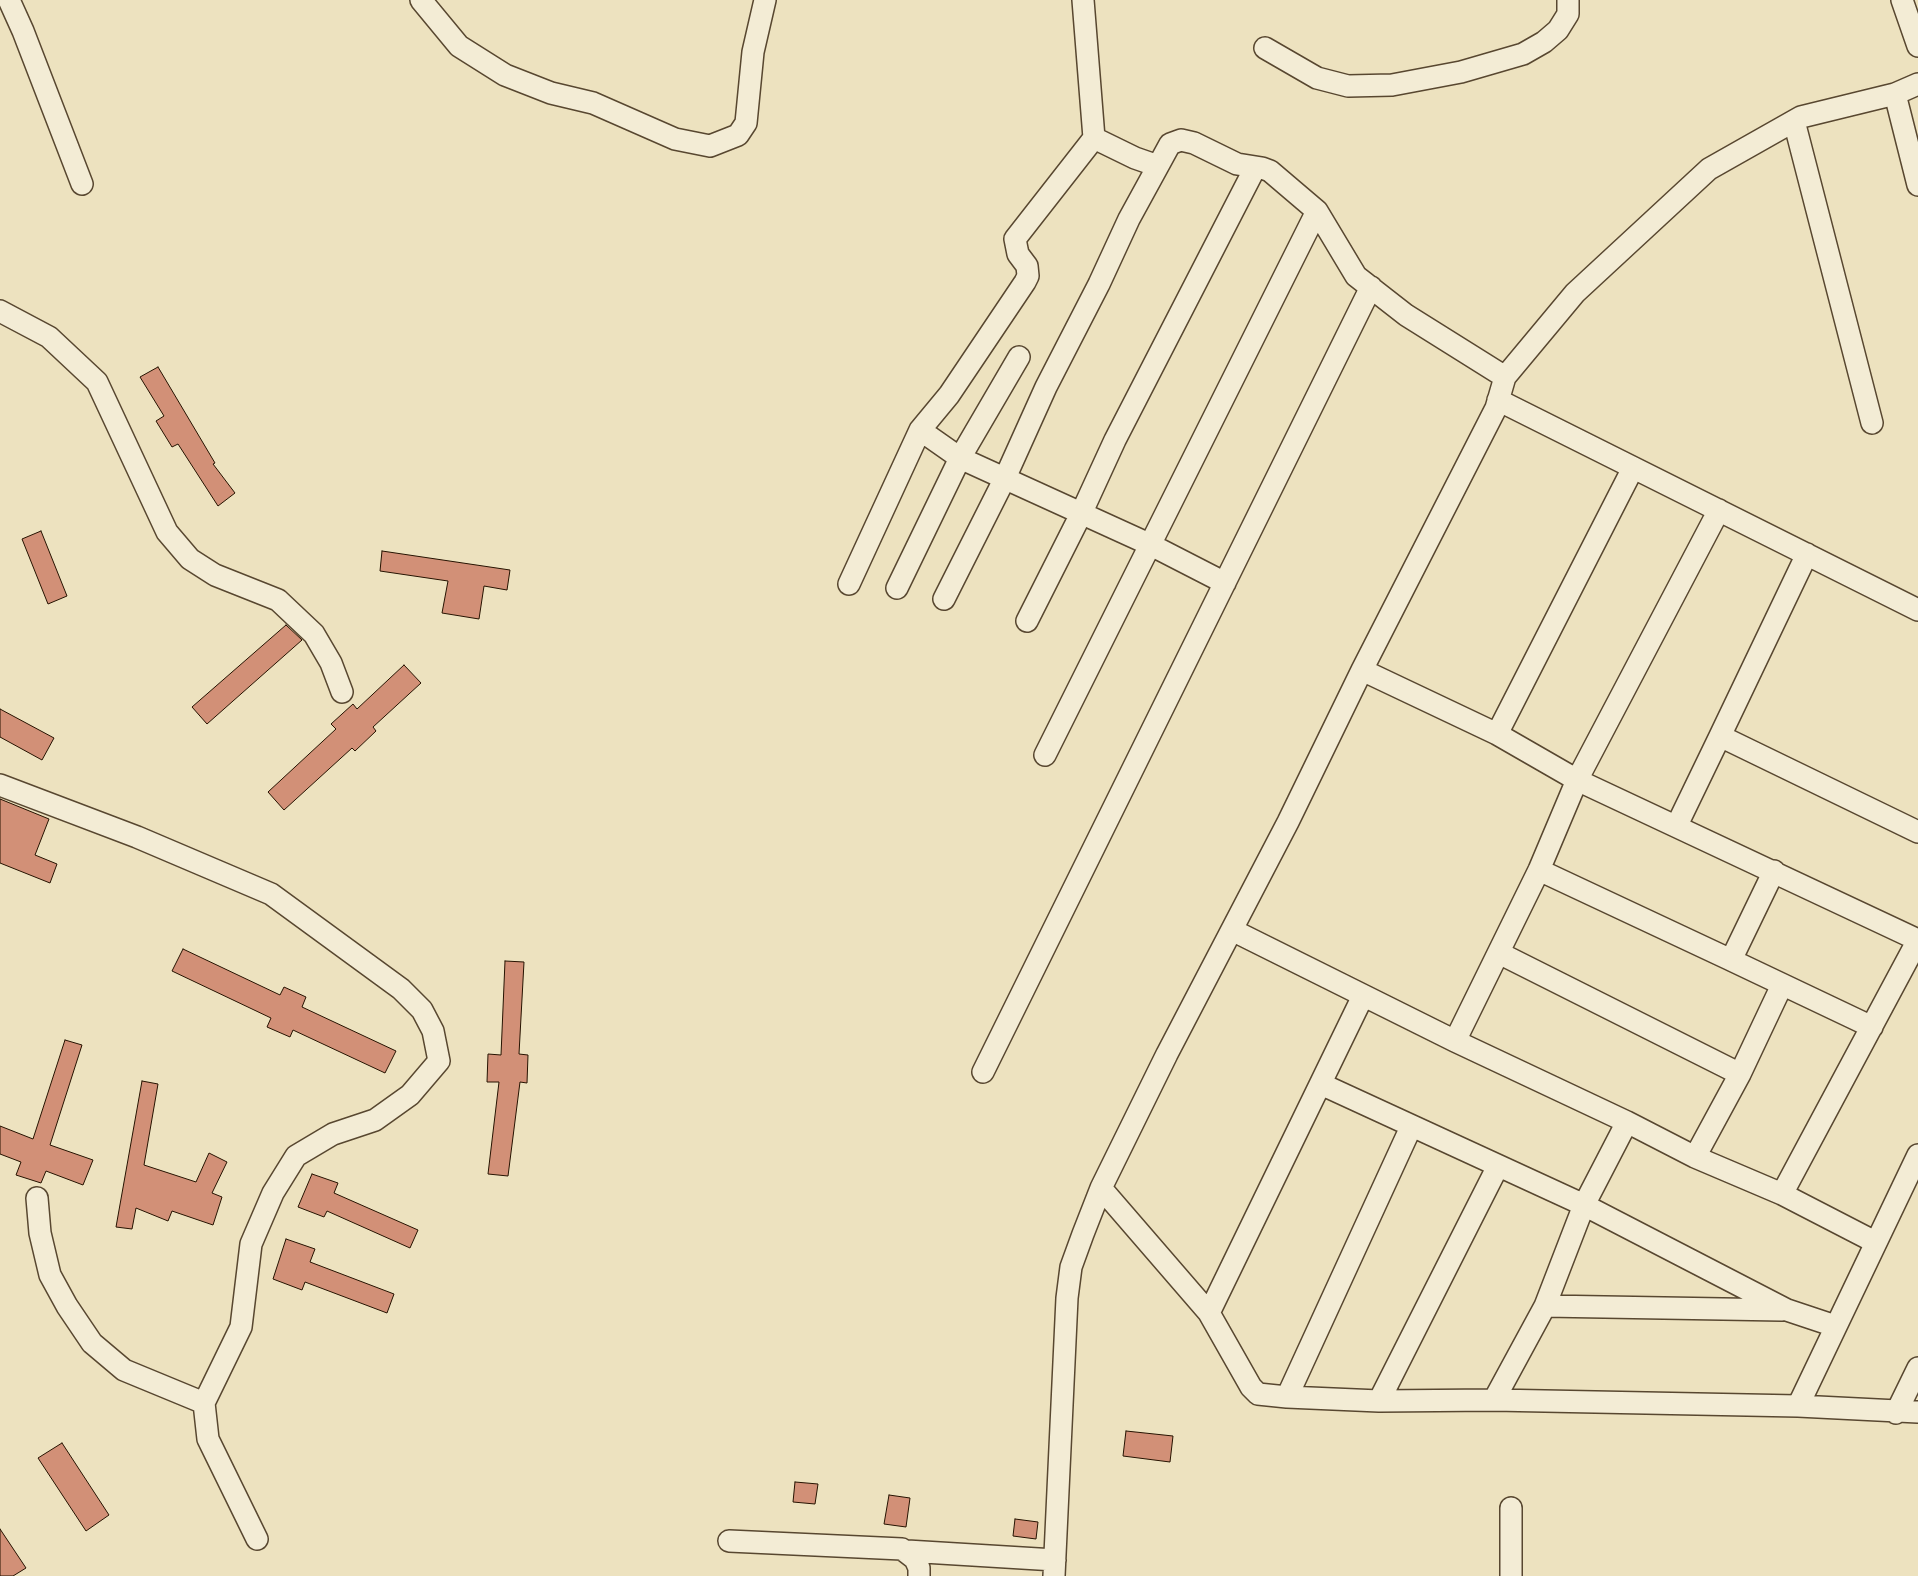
<!DOCTYPE html>
<html>
<head>
<meta charset="utf-8">
<style>
  body { margin:0 }
  canvas { display:block; background:#ede2bf }
</style>
</head>
<body>
<canvas width="1918" height="1576"></canvas>
<script>
const ctx = document.querySelector('canvas').getContext('2d');
ctx.lineJoin = 'round';
function fill(path, color) { ctx.fillStyle = color; ctx.fill(path, 'evenodd'); }
const shape = rows => new Path2D(rows.map(r => 'M' + r).join(''));
function stroke(path, color, width, dash) { ctx.strokeStyle = color; ctx.lineWidth = width; ctx.lineCap = dash ? 'butt' : 'round'; ctx.setLineDash(dash || []); ctx.stroke(path); }
const building = shape([
  [158,367,215,463,213,464,235,493,218,506,178,444,172,447,156,421,164,416,140,377,158,367],
  [41,531,67,596,48,604,22,539,41,531],
  [382,551,510,570,507,590,484,586,479,619,442,613,448,581,380,571,382,551],
  [286,625,302,640,207,724,192,707,286,625],
  [404,665,421,683,373,727,376,731,355,751,352,748,284,810,268,792,336,729,331,724,353,704,357,709,404,665],
  [0,709,54,738,42,760,0,737,0,709],
  [0,799,49,819,35,855,57,864,50,883,0,863,0,799],
  [183,949,280,995,284,987,306,997,302,1007,396,1051,385,1073,293,1030,290,1037,267,1027,271,1018,172,971,183,949],
  [505,961,524,962,519,1054,528,1055,527,1083,520,1082,508,1176,488,1174,499,1082,487,1082,488,1054,501,1055,505,961],
  [65,1040,82,1045,50,1145,93,1160,83,1185,46,1171,41,1183,16,1175,21,1162,0,1154,0,1126,33,1139,65,1040],
  [142,1081,158,1084,144,1165,196,1182,209,1153,227,1162,212,1193,222,1197,213,1225,172,1211,168,1221,136,1208,132,1229,116,1227,142,1081],
  [312,1174,338,1183,334,1193,418,1230,410,1248,327,1211,324,1217,298,1207,312,1174],
  [286,1239,315,1249,310,1262,394,1294,387,1313,305,1282,302,1290,273,1279,286,1239],
  [1126,1431,1173,1436,1170,1462,1123,1456,1126,1431],
  [62,1443,109,1515,86,1531,38,1458,62,1443],
  [795,1482,818,1484,815,1504,793,1502,795,1482],
  [889,1495,910,1498,906,1527,884,1524,889,1495],
  [1015,1519,1038,1522,1036,1539,1013,1536,1015,1519],
  [0,1529,26,1568,13,1576,0,1576,0,1529]
]);
fill(building, '#d29077');
stroke(building, '#261301', 1);
const minor = shape([
  [9,0,23,31,82,184],
  [421,0,459,46,505,75,551,93,593,103,675,139,710,146,738,135,746,123,753,52,765,0],
  [1083,0,1094,138,1135,158,1158,166,1170,144,1181,140,1194,143,1237,164,1262,168,1270,171,1317,211,1356,276,1406,315,1505,377],
  [1902,0,1918,46],
  [1265,48,1317,78,1348,86,1392,85,1461,72,1523,54,1544,42,1558,30,1568,14,1568,0],
  [1895,94,1918,185],
  [1794,121,1872,423],
  [0,311,49,337,97,382,167,532,190,559,215,575,278,600,314,634,331,663,342,692],
  [1498,400,1918,610],
  [920,430,960,458,1151,545,1225,583],
  [849,584,920,430,949,395,1025,282,1028,276,1027,266,1018,254,1015,239,1094,138],
  [897,588,960,458,1019,357],
  [944,599,1005,478,1046,387,1099,284,1129,219,1158,166],
  [1027,621,1081,514,1115,440,1255,168],
  [1362,670,1497,734,1577,780,1918,940,1782,1194],
  [1497,734,1633,468],
  [1720,736,1807,554],
  [1045,755,1317,211],
  [0,785,137,837,271,894,401,989,422,1010,433,1031,439,1061,410,1095,375,1120,333,1134,296,1156,273,1193,251,1244,241,1327,204,1403,124,1370,92,1343,67,1306,50,1275,40,1233,37,1198],
  [1677,825,1720,736,1918,832],
  [1539,870,1731,960],
  [1774,871,1731,960,1872,1027],
  [1232,930,1455,1041,1627,1122,1695,1157,1782,1194,1875,1242],
  [1499,953,1740,1074],
  [1455,1041,1539,870,1577,780,1719,510],
  [983,1072,1371,287],
  [1321,1084,1584,1205,1787,1310,1835,1326],
  [1695,1157,1740,1074,1782,985],
  [1101,1188,1209,1313,1251,1387,1258,1394,1287,1397,1379,1401,1494,1400,1798,1406,1918,1412],
  [1545,1306,1782,1310],
  [1209,1313,1363,996],
  [1287,1397,1411,1127],
  [1494,1400,1545,1306,1584,1205,1627,1122],
  [1379,1401,1498,1166],
  [204,1403,208,1439,257,1539],
  [1798,1406,1918,1155],
  [1896,1413,1918,1368],
  [1511,1508,1511,1576],
  [729,1541,902,1549,915,1559,919,1568,919,1576],
  [907,1551,1055,1560],
  [1054,1576,1067,1298,1071,1267,1083,1234,1101,1188,1167,1054,1288,822,1362,670,1496,408,1505,377,1575,293,1709,169,1801,117,1895,94,1918,84]
]);
stroke(minor, '#584730', 24);
stroke(minor, '#f3ecd5', 21);
</script>
</body>
</html>
